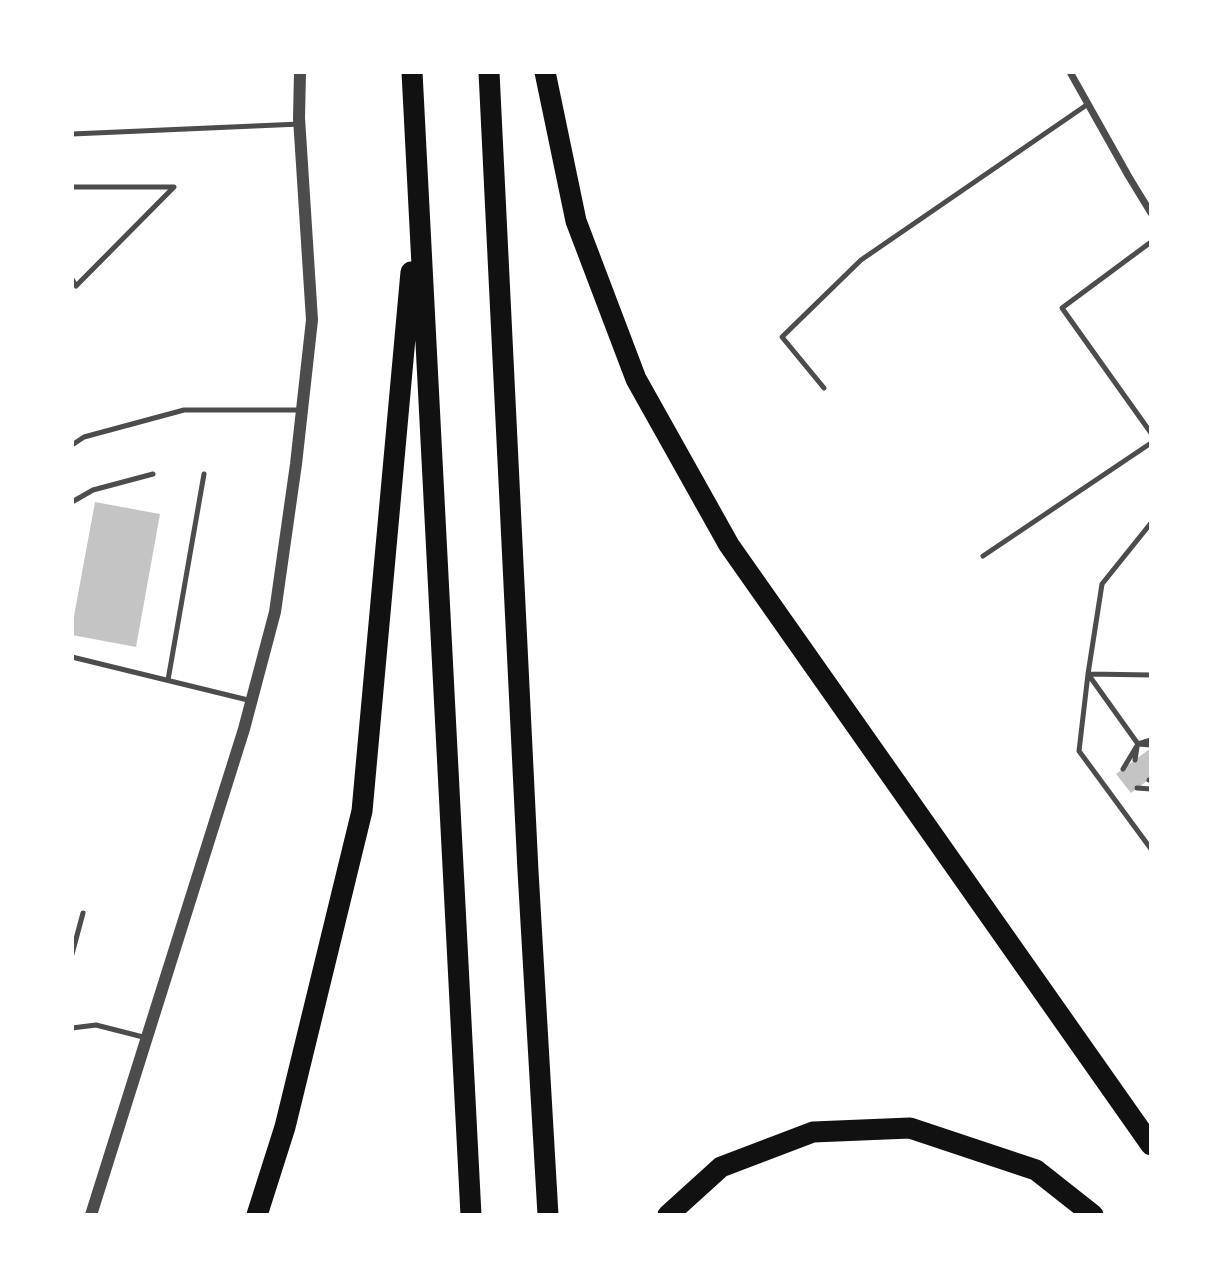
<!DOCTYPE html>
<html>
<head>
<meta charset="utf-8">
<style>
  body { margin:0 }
  #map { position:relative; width:1223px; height:1287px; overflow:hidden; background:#fff; font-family:Quicksand,sans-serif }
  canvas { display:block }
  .frame { position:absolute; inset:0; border:74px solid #fff; pointer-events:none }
</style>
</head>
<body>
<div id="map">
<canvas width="1223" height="1287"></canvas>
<div class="frame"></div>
</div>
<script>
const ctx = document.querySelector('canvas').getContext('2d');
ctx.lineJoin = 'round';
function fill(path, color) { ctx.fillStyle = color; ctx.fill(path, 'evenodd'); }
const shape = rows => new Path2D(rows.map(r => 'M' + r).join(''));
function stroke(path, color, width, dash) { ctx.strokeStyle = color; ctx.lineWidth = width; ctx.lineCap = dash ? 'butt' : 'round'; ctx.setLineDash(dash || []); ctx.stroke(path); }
fill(shape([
  [95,502,160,514,136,647,72,635,72,627],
  [1151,748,1151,778,1131,793,1116,774]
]), '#c4c4c4');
stroke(shape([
  [72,134,300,124],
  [72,187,174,187,76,286,72,279],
  [1151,242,1062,308,1151,433],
  [824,388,782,337,861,260,1088,104],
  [72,445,84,437,184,410,302,410],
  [72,502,93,490,153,474],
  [1151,523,1102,584,1088,674,1138,744,1151,745],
  [983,556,1151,443],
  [72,657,252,701],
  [1151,675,1088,674,1079,751,1151,849],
  [168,680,204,474],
  [1135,760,1137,747],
  [1123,769,1138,744,1151,740],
  [1149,780,1151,781],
  [1137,788,1151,789],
  [72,954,83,913],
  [72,1028,96,1025,147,1038]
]), '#4c4c4c', 5);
stroke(shape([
  [1070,72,1129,177,1151,213]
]), '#4c4c4c', 7);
stroke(shape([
  [91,1215,244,729,275,612,296,464,312,320,299,118,300,72]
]), '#4c4c4c', 12);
stroke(shape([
  [412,72,471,1215],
  [489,72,528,871,548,1215],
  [545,72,576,221,636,379,729,545,1151,1145],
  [257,1215,285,1127,362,811,411,272],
  [668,1215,721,1167,813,1132,910,1128,1036,1170,1093,1215]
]), '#111', 21);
</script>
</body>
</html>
